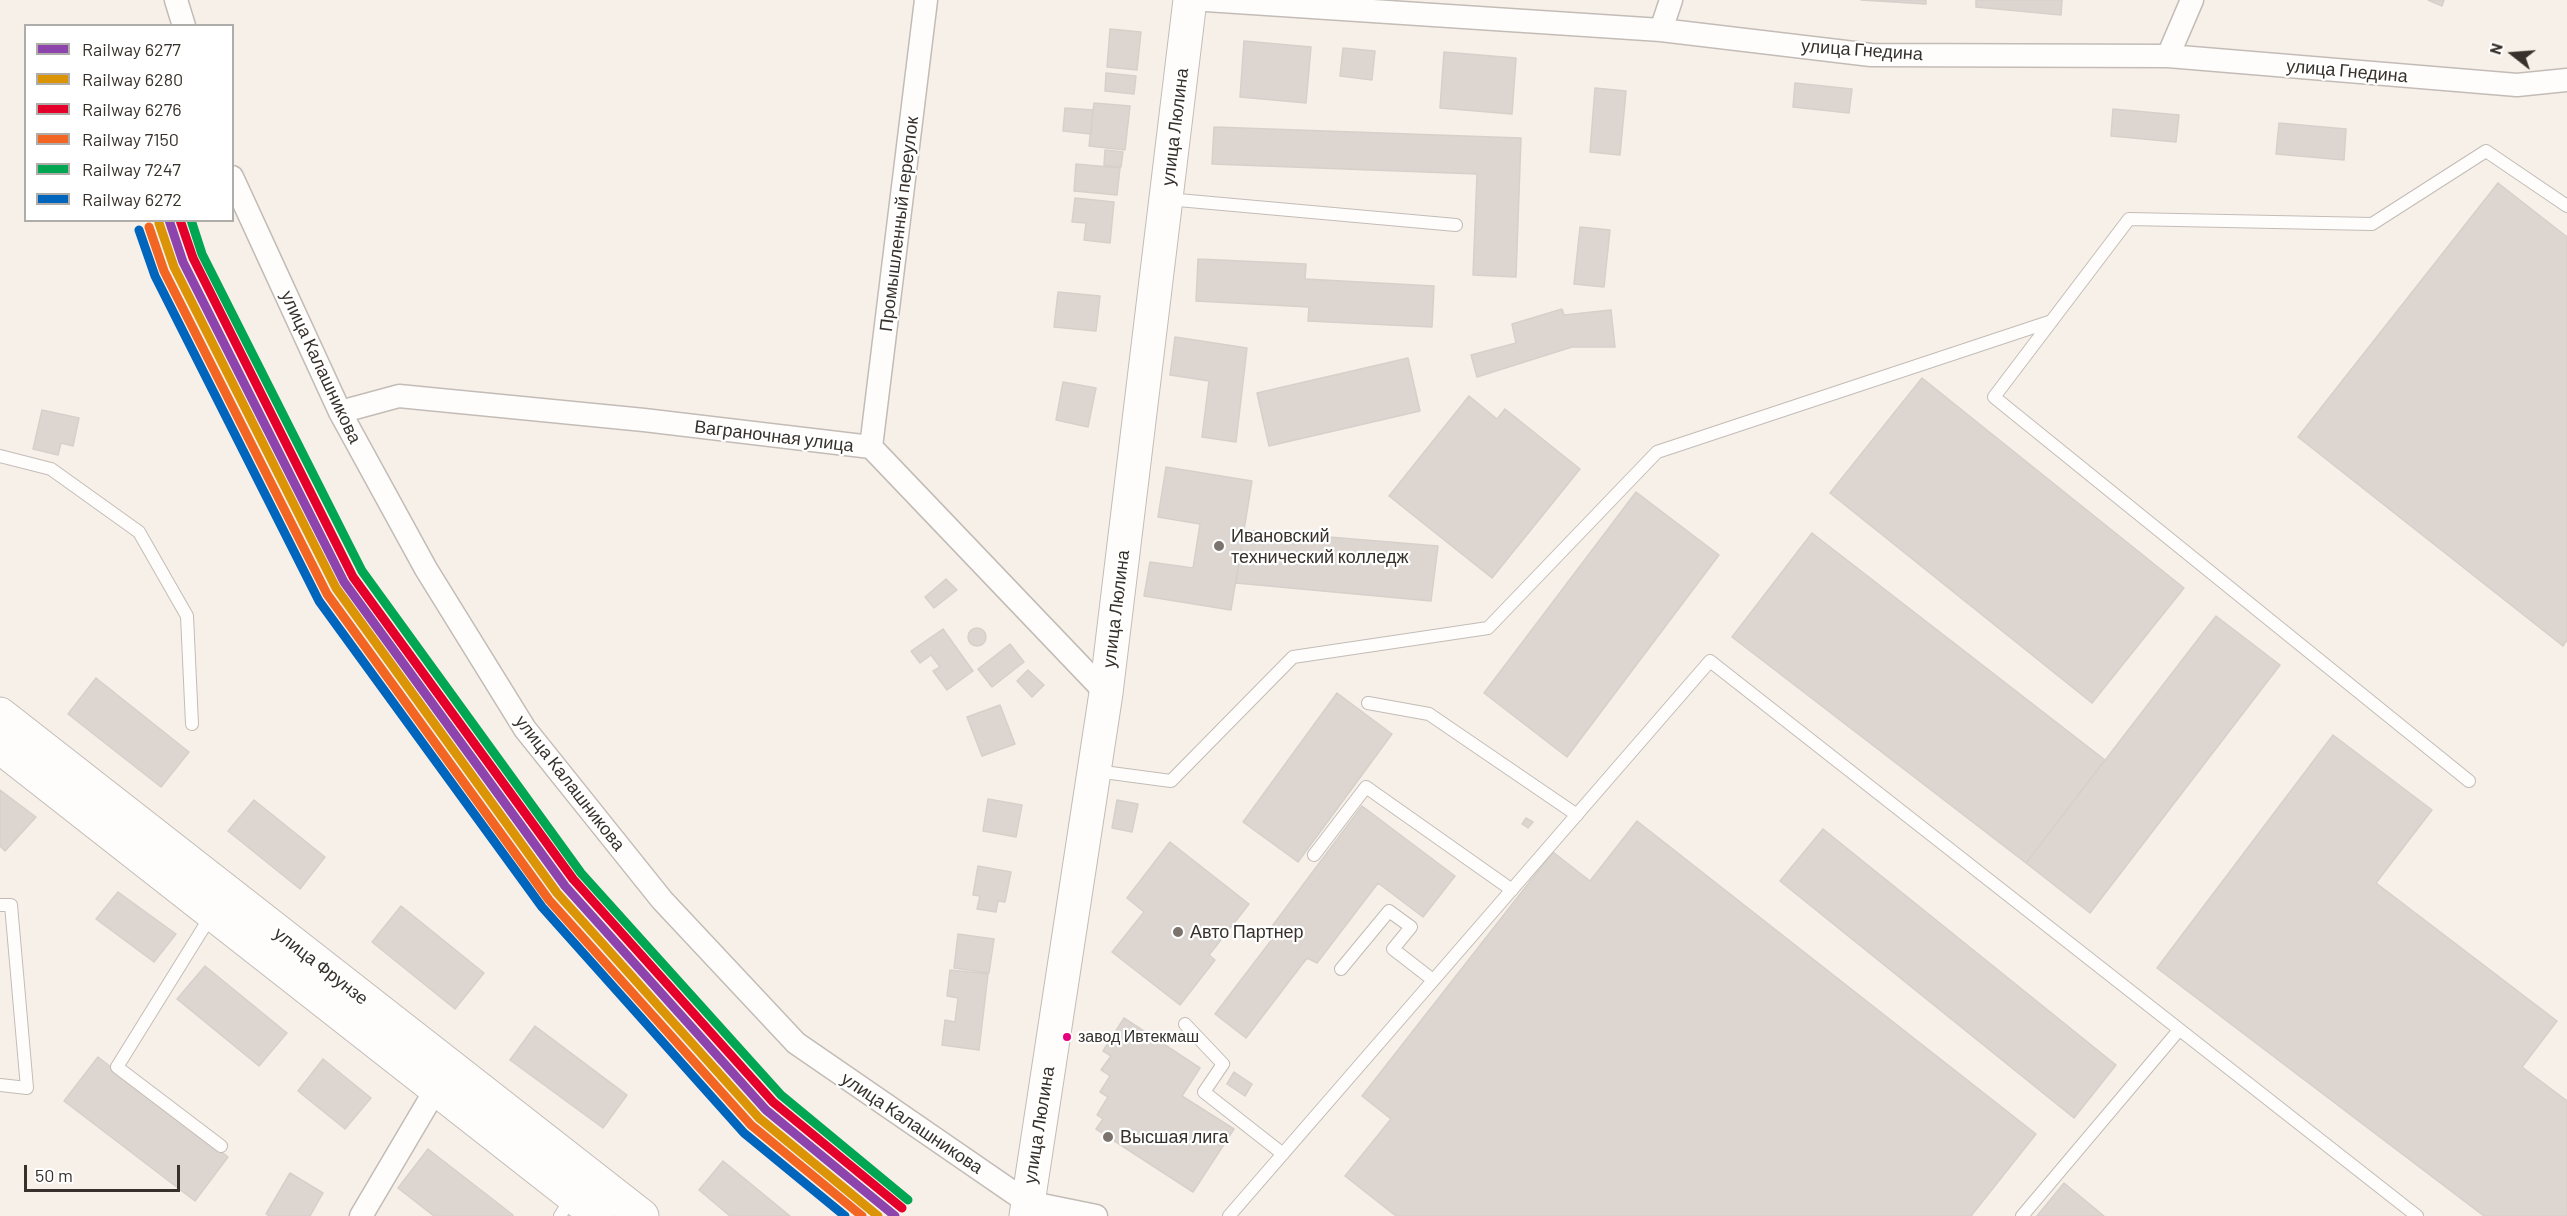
<!DOCTYPE html>
<html>
<head>
<meta charset="utf-8">
<style>
  body { margin:0 }
  #map { position:relative; width:2567px; height:1216px; overflow:hidden; background:#f7f0e9; font-family:Barlow,sans-serif }
  canvas { display:block }
  .legend { position:absolute; left:24px; top:24px; width:210px; height:198px; box-sizing:border-box; background:#fff; border:2px solid #afadaa; margin:0; padding:8px 10px; list-style:none; font-size:18px; color:#38312b }
  .legend li { display:flex; align-items:center; gap:12px; height:30px }
  .legend b { width:30px; border:2px solid #afadaa }
  .north { position:absolute; left:2483px; top:24px; width:60px; height:60px; -webkit-text-stroke:4px #fff; paint-order:stroke; rotate:287deg; font-size:16px; font-weight:700; line-height:24px; text-align:center; color:#38312b }
  .north::after { content:''; display:block; margin:auto; width:21px; height:27px; background:#38312b; clip-path:polygon(50% 0,100% 100%,50% 72%,0 100%) }
  .scale { position:absolute; left:24px; top:1165px; width:156px; height:27px; box-sizing:border-box; border:3px solid #38312b; border-top:0; padding-left:8px; font-size:18px; line-height:21px; white-space:nowrap; color:#38312b; -webkit-text-stroke:4px #fff; paint-order:stroke }
</style>
</head>
<body>
<div id="map">
<canvas width="2567" height="1216"></canvas>
<ul class="legend">
<li><b style="height:8px;background:#8e44ad"></b>Railway 6277</li>
<li><b style="height:8px;background:#da9406"></b>Railway 6280</li>
<li><b style="height:8px;background:#e4002b"></b>Railway 6276</li>
<li><b style="height:8px;background:#f26522"></b>Railway 7150</li>
<li><b style="height:8px;background:#00a651"></b>Railway 7247</li>
<li><b style="height:8px;background:#0065bd"></b>Railway 6272</li>
</ul>
<div class="north">N</div>
<div class="scale">50 m</div>
</div>
<script>
const ctx = document.querySelector('canvas').getContext('2d');
ctx.lineJoin = 'round';
function fill(path, color) { ctx.fillStyle = color; ctx.fill(path, 'evenodd'); }
const shape = rows => new Path2D(rows.map(r => 'M' + r).join(''));
function stroke(path, color, width, dash) { ctx.strokeStyle = color; ctx.lineWidth = width; ctx.lineCap = dash ? 'butt' : 'round'; ctx.setLineDash(dash || []); ctx.stroke(path); }
function drawText(font, color, halo, rows, align = 'center') {
  ctx.font = font + ' Barlow,sans-serif'; ctx.lineWidth = 4.5; ctx.setLineDash([]); ctx.textBaseline = 'middle'; ctx.strokeStyle = halo; ctx.fillStyle = color; for (const [text, x, y, turn = 0] of rows) {
    ctx.save(); ctx.translate(x, y); ctx.rotate((+turn || 0) * Math.PI / 180); ctx.textAlign = isNaN(turn) ? turn : align; if (halo) ctx.strokeText(text, 0, 0); ctx.fillText(text, 0, 0); ctx.restore();
  }
}
const building = shape([
  [1861,0,1926,0,1926,4,1861,0],
  [1976,0,2062,0,2061,15,1976,7,1976,0],
  [2428,0,2444,0,2442,6,2428,0],
  [1110,29,1141,32,1137,70,1107,67,1110,29],
  [1244,41,1311,47,1306,103,1240,97,1244,41],
  [1343,48,1375,51,1372,80,1340,76,1343,48],
  [1444,52,1516,58,1512,114,1440,108,1444,52],
  [1106,73,1136,76,1134,94,1105,91,1106,73],
  [1795,83,1852,89,1849,113,1793,107,1795,83],
  [1595,88,1626,91,1620,155,1590,152,1595,88],
  [1094,103,1130,106,1125,150,1089,146,1094,103],
  [1065,108,1093,110,1091,134,1063,131,1065,108],
  [2113,109,2179,115,2176,142,2111,136,2113,109],
  [2279,123,2346,129,2344,160,2276,154,2279,123],
  [1214,127,1521,138,1516,277,1473,275,1477,174,1212,164,1214,127],
  [1105,150,1123,152,1121,167,1104,165,1105,150],
  [1076,164,1120,168,1117,195,1074,191,1076,164],
  [2498,183,2567,237,2567,640,2563,646,2298,437,2498,183],
  [1075,198,1114,202,1110,243,1084,240,1086,223,1072,222,1075,198],
  [1580,227,1610,230,1604,287,1574,284,1580,227],
  [1198,259,1306,264,1305,279,1434,286,1432,327,1308,321,1309,307,1196,301,1198,259],
  [1058,292,1100,296,1096,331,1054,327,1058,292],
  [1562,309,1564,315,1611,310,1615,347,1572,347,1477,377,1471,355,1516,343,1512,324,1562,309],
  [1175,337,1247,348,1236,442,1202,437,1209,381,1170,375,1175,337],
  [1408,358,1420,411,1269,446,1257,393,1408,358],
  [1922,378,2184,588,2092,703,1830,493,1922,378],
  [1063,382,1096,388,1088,427,1056,420,1063,382],
  [1469,396,1497,419,1505,409,1580,469,1492,578,1389,496,1469,396],
  [42,410,79,418,73,446,61,443,58,455,33,449,42,410],
  [1166,467,1252,481,1231,610,1144,596,1150,562,1193,568,1200,524,1158,517,1166,467],
  [1636,492,1719,555,1567,757,1484,693,1636,492],
  [1244,530,1438,546,1431,601,1236,583,1244,530],
  [1812,533,2105,760,2026,863,1732,637,1812,533],
  [946,579,957,590,934,608,925,597,946,579],
  [2216,616,2280,665,2090,913,2026,863,2216,616],
  '968 637a9 9 0 1 1 18 0a9 9 0 1 1-18 0Z',
  [943,629,973,671,947,690,933,671,940,667,931,655,920,663,911,651,943,629],
  [1010,644,1024,662,992,687,978,669,1010,644],
  [1028,670,1044,685,1032,697,1017,681,1028,670],
  [96,678,189,752,161,787,68,714,96,678],
  [1337,693,1392,734,1298,862,1243,822,1337,693],
  [1000,705,1015,744,982,756,967,717,1000,705],
  [2333,735,2432,810,2376,883,2557,1021,2522,1067,2567,1101,2567,1216,2484,1216,2157,968,2333,735],
  [0,790,36,817,5,851,0,846,0,790],
  [988,799,1022,805,1016,837,983,831,988,799],
  [254,800,325,857,300,889,228,831,254,800],
  [1117,800,1138,804,1132,832,1112,828,1117,800],
  [1362,806,1455,876,1423,917,1378,883,1317,963,1307,958,1246,1038,1215,1014,1273,938,1267,933,1362,806],
  [1526,818,1533,822,1528,828,1522,824,1526,818],
  [1637,821,2036,1134,1971,1216,1396,1216,1345,1176,1391,1119,1362,1096,1553,852,1590,881,1637,821],
  [1823,829,2116,1065,2074,1118,1780,881,1823,829],
  [1170,842,1249,904,1209,955,1215,960,1180,1005,1112,952,1144,912,1127,898,1170,842],
  [978,866,1011,872,1005,902,998,901,996,912,977,909,980,896,973,895,978,866],
  [118,892,176,934,154,962,96,919,118,892],
  [401,906,484,973,455,1009,372,942,401,906],
  [958,934,994,939,989,973,954,968,958,934],
  [205,966,287,1033,259,1066,177,999,205,966],
  [950,970,988,974,979,1050,942,1045,945,1020,955,1022,958,998,947,996,950,970],
  [1124,1018,1200,1068,1182,1096,1234,1129,1193,1192,1096,1129,1103,1119,1097,1115,1108,1097,1100,1092,1110,1076,1101,1070,1111,1056,1103,1051,1124,1018],
  [535,1026,627,1095,603,1128,510,1060,535,1026],
  [98,1057,228,1157,195,1201,64,1101,98,1057],
  [323,1059,371,1098,345,1129,298,1091,323,1059],
  [1234,1072,1252,1084,1245,1096,1227,1084,1234,1072],
  [428,1149,513,1215,513,1216,434,1216,398,1188,428,1149],
  [723,1161,790,1216,730,1216,699,1190,723,1161],
  [290,1173,323,1193,310,1216,270,1216,266,1214,290,1173],
  [2064,1183,2104,1216,2037,1216,2064,1183]
]);
fill(building, '#ddd6d0');
stroke(building, '#d6d0ca', 1.5);
const lane = shape([
  [1167,199,1456,225],
  [0,456,51,469,139,532,187,616,192,724],
  [1368,703,1429,714,1577,815],
  [1096,771,1171,781,1293,657,1488,628,1657,452,2052,321],
  [2469,781,1994,397,2129,219,2372,224,2486,151,2567,206],
  [1314,855,1366,787,1512,890],
  [0,905,11,905,27,1088,0,1085],
  [212,914,117,1067,221,1146],
  [1341,969,1389,911,1411,927,1393,949,1433,980],
  [1185,1024,1223,1064,1204,1092,1283,1154],
  [560,1216,572,1197],
  [1229,1216,1710,661,2417,1216],
  [2022,1216,2179,1030]
]);
const street = shape([
  [176,0,184,26],
  [1206,0,1661,30,1871,55,2168,56,2517,85,2567,80],
  [1661,30,1671,0],
  [2168,56,2192,0],
  [232,177,340,412,426,569,525,729,662,900,796,1043,1027,1202,1096,1216],
  [340,412,399,396,644,420,871,447,1106,693],
  [871,447,926,0],
  [361,1216,436,1089]
]);
const secondary = shape([
  [1026,1216,1106,693,1190,0]
]);
const highway = shape([
  [0,714,642,1216],
  [0,747,598,1216]
]);
stroke(lane, '#c3bcb6', 14);
stroke(street, '#c3bcb6', 25);
stroke(secondary, '#c3bcb6', 35);
stroke(highway, '#c3bcb6', 35);
stroke(lane, '#fefdfc', 12);
stroke(street, '#fefdfc', 22);
stroke(secondary, '#fefdfc', 33);
stroke(highway, '#fefdfc', 33);
stroke(shape([
  [169,220,183,262,344,582,565,886,766,1110,895,1216]
]), '#8e44ad', 9);
stroke(shape([
  [159,223,174,267,336,588,557,893,759,1118,878,1216]
]), '#da9406', 9);
stroke(shape([
  [180,220,193,258,353,577,573,879,773,1102,902,1208]
]), '#e4002b', 9);
stroke(shape([
  [149,227,164,271,327,594,549,900,751,1125,862,1216]
]), '#f26522', 9);
stroke(shape([
  [191,220,202,254,362,571,581,873,781,1095,908,1200]
]), '#00a651', 9);
stroke(shape([
  [139,230,155,276,319,601,542,907,744,1133,845,1216]
]), '#0065bd', 9);
for (const [x, y, r, color] of [
  [1219,546,6,"#7b746e"],
  [1178,932,6,"#7b746e"],
  [1067,1037,5,"#e5007d"],
  [1108,1137,6,"#7b746e"]
]) { const dot = new Path2D(); dot.arc(x, y, r, 0, 2 * Math.PI); ctx.fillStyle = color; ctx.fill(dot); stroke(dot, '#fff', 2); }
drawText('16px', '#38312b', '#fff', [
  ["завод Ивтекмаш",1078,1037]
], 'left');
drawText('18px', '#38312b', '#fff', [
  ["улица Гнедина",1862,50,4],
  ["улица Гнедина",2347,71,5],
  ["улица Люлина",1175,127,-83],
  ["Промышленный переулок",899,224,-83],
  ["улица Калашникова",321,367,65],
  ["Ваграночная улица",774,436,7],
  ["улица Люлина",1116,609,-83],
  ["улица Калашникова",570,783,52],
  ["улица Фрунзе",321,966,38],
  ["улица Калашникова",912,1123,34],
  ["улица Люлина",1039,1125,-81]
]);
drawText('18px', '#38312b', '#fff', [
  ["Ивановский",1231,536],
  ["технический колледж",1231,557],
  ["Авто Партнер",1190,932],
  ["Высшая лига",1120,1137]
], 'left');
</script>
</body>
</html>
